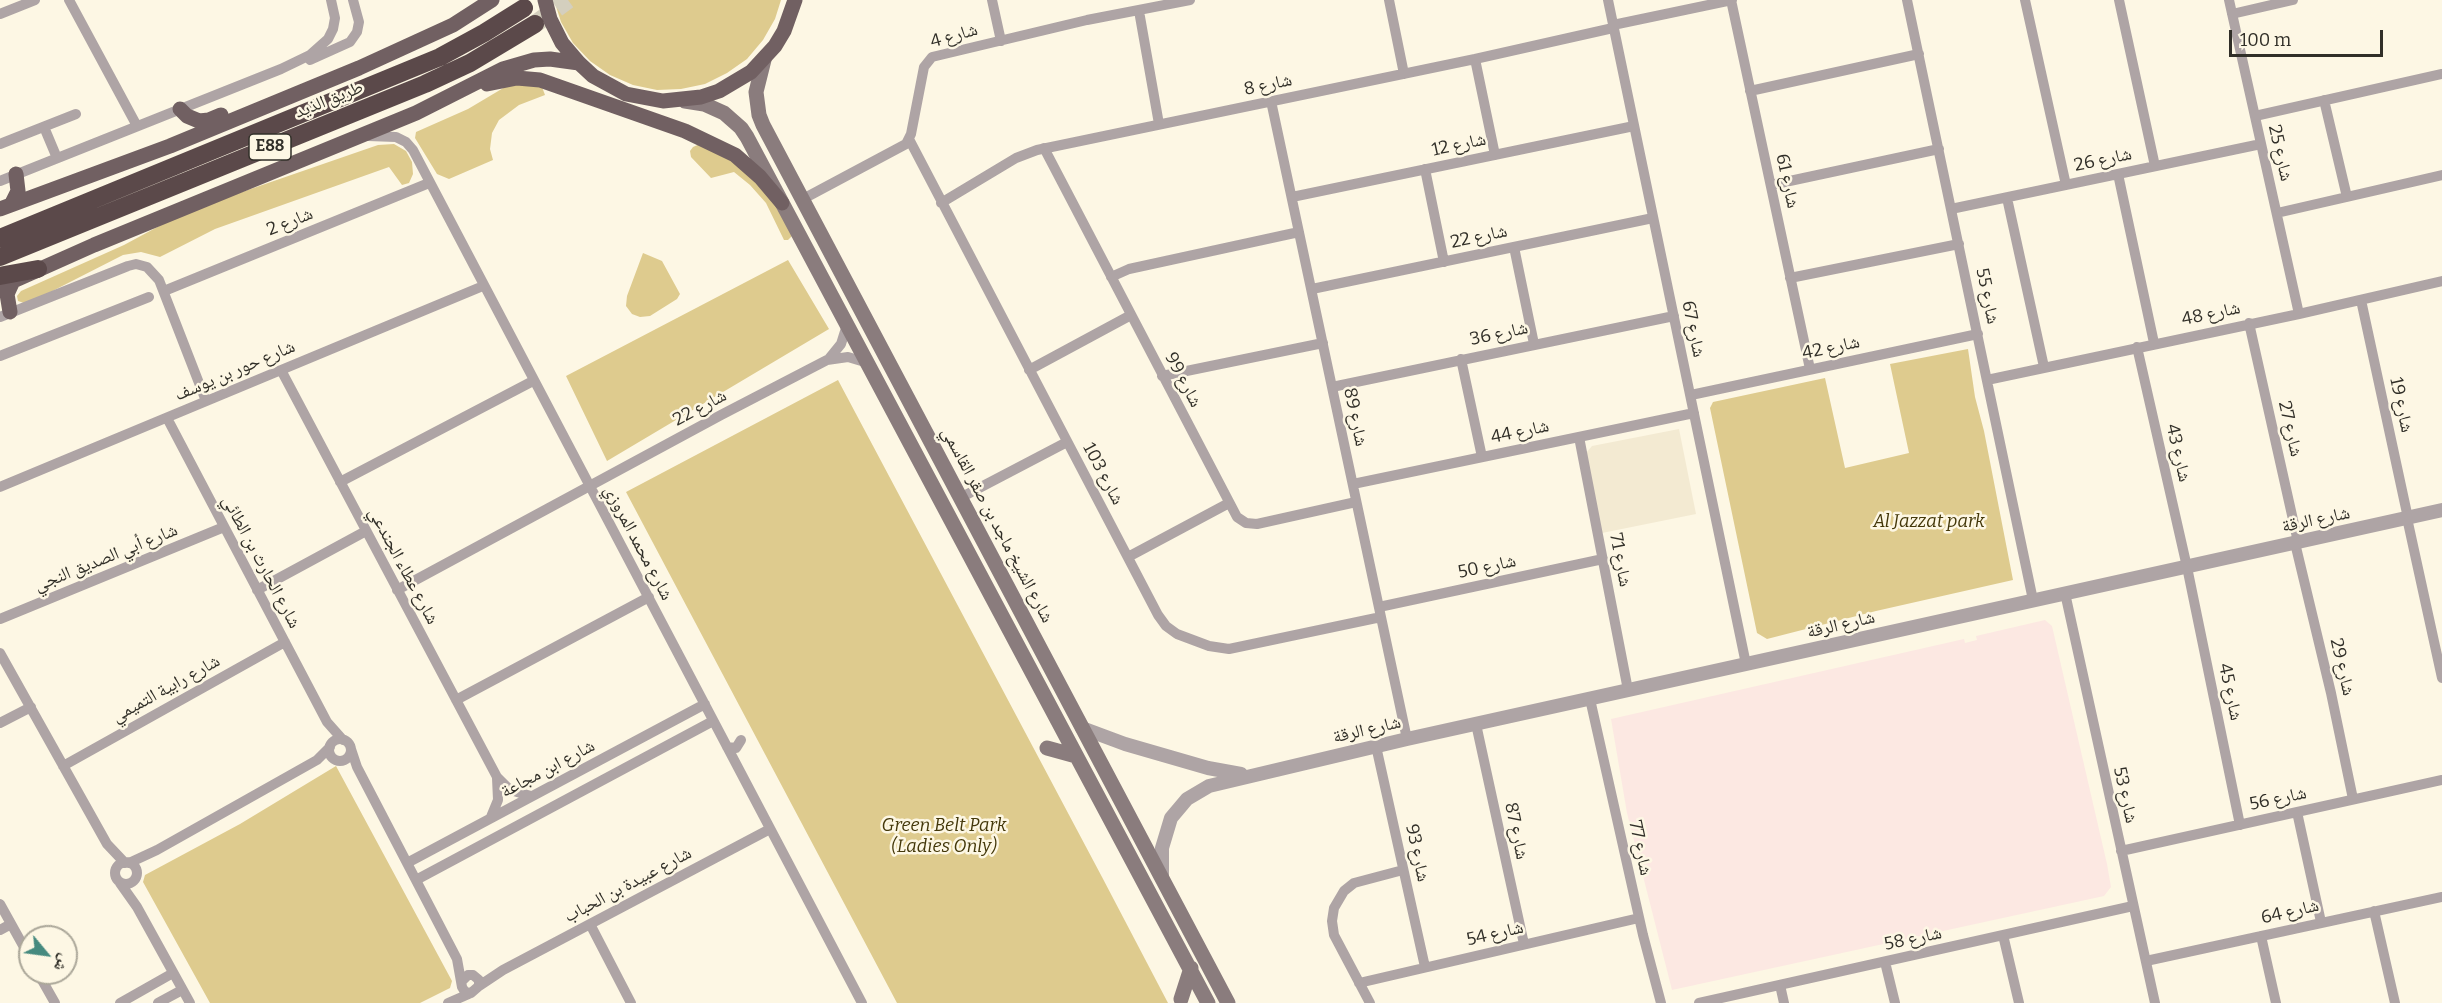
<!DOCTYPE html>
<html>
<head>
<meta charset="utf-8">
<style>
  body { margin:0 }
  #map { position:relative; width:2442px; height:1003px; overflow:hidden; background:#fdf7e4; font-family:Bitter,"Noto Naskh Arabic",serif }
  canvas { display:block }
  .north { position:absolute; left:18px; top:925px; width:60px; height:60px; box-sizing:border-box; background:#fdf7e4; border:2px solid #aba799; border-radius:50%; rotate:119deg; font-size:16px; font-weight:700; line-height:24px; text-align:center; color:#312f28 }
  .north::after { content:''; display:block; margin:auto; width:21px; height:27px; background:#468a7f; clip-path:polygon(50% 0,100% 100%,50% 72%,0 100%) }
  .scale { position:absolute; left:2229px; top:30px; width:154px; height:27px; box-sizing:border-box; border:3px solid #312f28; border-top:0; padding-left:8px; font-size:18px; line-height:21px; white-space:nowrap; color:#312f28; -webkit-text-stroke:4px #fdf7e4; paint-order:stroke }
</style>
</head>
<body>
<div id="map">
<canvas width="2442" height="1003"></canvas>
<div class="north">ش</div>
<div class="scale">100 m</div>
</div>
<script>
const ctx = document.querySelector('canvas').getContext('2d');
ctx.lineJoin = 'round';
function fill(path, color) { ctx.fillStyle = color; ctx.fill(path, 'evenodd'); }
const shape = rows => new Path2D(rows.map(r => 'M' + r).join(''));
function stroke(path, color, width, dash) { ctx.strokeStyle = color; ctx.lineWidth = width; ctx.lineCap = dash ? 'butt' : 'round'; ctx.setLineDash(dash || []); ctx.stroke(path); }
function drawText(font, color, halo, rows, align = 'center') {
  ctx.font = font + ' Bitter,"Noto Naskh Arabic",serif'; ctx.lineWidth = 5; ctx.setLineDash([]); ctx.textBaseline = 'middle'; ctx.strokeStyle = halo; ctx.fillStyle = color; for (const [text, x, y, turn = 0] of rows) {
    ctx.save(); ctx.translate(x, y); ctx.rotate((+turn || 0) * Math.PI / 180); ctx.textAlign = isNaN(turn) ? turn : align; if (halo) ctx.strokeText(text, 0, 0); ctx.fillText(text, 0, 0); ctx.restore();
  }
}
fill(shape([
  [1679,429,1696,514,1602,533,1586,453,1592,446]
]), '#f3ead2');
fill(shape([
  [2045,620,2052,626,2107,864,2111,887,2104,896,1672,990,1627,813,1611,719,1964,639,1965,643,1977,640,1976,636]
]), '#fce8e2');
fill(shape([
  [554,0,781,0,775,19,763,40,747,59,727,73,705,84,681,89,657,90,633,85,610,75,590,61,573,43,561,22],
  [517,84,542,87,545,95,519,105,499,120,492,133,490,149,493,160,449,179,437,174,415,138,416,132,468,109,505,87],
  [702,143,738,163,774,201,792,236,788,240,784,240,766,203,750,185,734,172,711,178,691,157,690,151,693,147],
  [394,144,406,151,412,162,413,174,409,183,402,185,389,167,215,229,160,257,141,252,123,255,27,304,18,301,17,296,21,291,124,245,187,211,378,145],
  [643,253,662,261,680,294,677,299,650,316,640,317,632,314,626,306,627,296],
  [788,260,829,329,607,461,566,376],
  [1968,349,1975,397,1984,431,2013,580,1876,611,1767,639,1757,633,1710,408,1713,402,1825,378,1845,468,1909,453,1890,364],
  [838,380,1102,877,1168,1003,897,1003,626,492],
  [336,766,452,981,450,988,420,1003,210,1003,143,882,145,875,240,824]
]), '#decb8e');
stroke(shape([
  [535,24,568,0]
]), '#d4cfbe', 18, [18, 9]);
stroke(shape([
  [69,0,137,126],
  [992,0,1001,41],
  [1389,0,1404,74],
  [1608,0,1746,664],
  [1731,0,1810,369],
  [1907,0,2033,600],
  [2025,0,2066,185],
  [2119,0,2155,166],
  [2229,0,2299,314],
  [1139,11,1159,124],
  [0,14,35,0],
  [2232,14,2293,0],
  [1613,25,1732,0],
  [1475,59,1495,155],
  [310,60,350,42,357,32,359,22,353,0],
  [1750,91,1919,54],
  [2324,100,2347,197],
  [1271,101,1407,739],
  [2255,116,2442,74],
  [44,127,57,158],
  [368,136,396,137,406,142,413,150,862,1003],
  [909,139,1158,615,1166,626,1177,634,1209,646,1229,649,1381,617],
  [0,144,76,114],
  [1044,148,1237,517,1246,523,1257,524,1356,502],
  [1425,169,1444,262],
  [2118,174,2154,343],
  [0,181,281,69,310,55,328,39,333,29,335,18,331,0],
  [1771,185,1939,149],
  [1292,197,1634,126],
  [2007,198,2044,367],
  [803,199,906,144,911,134,924,67,932,57,1087,20,1190,0],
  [941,203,1016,158,1037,150,1475,59,1613,28],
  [1951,209,2261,144],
  [2277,213,2442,175],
  [1514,247,1534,344],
  [1111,277,1129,269,1299,232],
  [1790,278,1959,244],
  [1312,289,1653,218],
  [164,291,429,183],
  [2361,300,2408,518],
  [0,317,128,266,136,264,147,267,159,280,206,401],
  [2249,323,2298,542],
  [2137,347,2187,567,2240,825],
  [0,356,149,297],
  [1461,359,1482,457],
  [828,360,841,344,847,325],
  [281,370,497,777,510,790,531,796],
  [1029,370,1131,315],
  [1162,376,1323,343],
  [1987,380,2299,314,2442,281],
  [1332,387,1674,316],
  [1691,395,1978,334],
  [167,418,327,722,343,740],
  [1579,437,1628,690],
  [340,482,533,381],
  [1353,484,1694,413],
  [0,487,483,286],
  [960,498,1067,442],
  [2407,518,2442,678],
  [2295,543,2331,693,2353,799],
  [1128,557,1229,503],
  [257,590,366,531],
  [397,590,721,415,827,360,848,357,868,363],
  [2065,593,2155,1003],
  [1379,607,1603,559],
  [0,619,224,527],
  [0,653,107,844,125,863],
  [1590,699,1643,935,1661,1003],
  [456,700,649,597],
  [0,723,31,707],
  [1476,724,1524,944],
  '329 750a11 11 0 1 1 22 0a11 11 0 1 1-22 0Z',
  [1376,746,1425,967],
  [727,747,736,748,741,740],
  [351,749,357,767,457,959,462,987,465,992,471,993,479,986,479,980,473,975,468,975,462,981],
  [63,766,285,642],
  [2297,812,2321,922],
  [491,817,498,800,497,778],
  [2121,851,2442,780],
  '115 873a11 11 0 1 1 22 0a11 11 0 1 1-22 0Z',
  [129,863,157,850,317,760,330,747],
  [407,863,705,704],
  [416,880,713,721],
  [120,883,137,907,190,1003],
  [0,904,30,958],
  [2374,911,2395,1003],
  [590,924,631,1003],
  [0,930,11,924],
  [2003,935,2019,1003],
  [2261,936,2276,1003],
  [2146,961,2442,897],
  [1885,962,1895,1003],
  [38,973,55,1003],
  [1359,983,1639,918],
  [1780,985,1784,1003],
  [479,986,503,970,770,829],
  [120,1003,173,973],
  [158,1003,182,990],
  [448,1003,471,993],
  [1370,1003,1334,935,1332,921,1334,908,1344,891,1354,883,1403,870],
  [1699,1003,2133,906]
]), '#aea4a5', 10);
stroke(shape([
  [1082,728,1125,744,1208,768,1241,774],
  [1162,878,1162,848,1171,818,1187,799,1209,786,1407,739,2442,510]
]), '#aea4a5', 14);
stroke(shape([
  [764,60,756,92,759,115,763,125,1228,1003],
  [685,101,704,104,724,113,741,128,747,137,1208,1003],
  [1047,748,1076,756],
  [1181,999,1191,968]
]), '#8a7c7d', 15);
stroke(shape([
  [545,0,550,19,562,43,579,63,593,76,626,94,663,101,701,97,719,91,751,72,775,46,784,31,795,0],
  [487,84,517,78,540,80,685,131,735,155,760,177,782,203],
  [180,109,187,116,199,121,209,120,221,115],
  [11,205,18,191,16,174],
  [0,209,170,146,359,68,453,25,492,0],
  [0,287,94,245,416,113,503,69,534,60,550,59,579,63],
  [10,312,7,294,13,281]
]), '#716062', 15);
stroke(shape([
  [0,238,440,57,484,33,524,8],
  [0,257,425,84,470,63,535,24],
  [0,276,38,269]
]), '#5b494a', 18);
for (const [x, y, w] of [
  [270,147,42]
]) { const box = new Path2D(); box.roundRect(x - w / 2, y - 13, w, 26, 4.5); ctx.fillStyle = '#fdf7e4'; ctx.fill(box); stroke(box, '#312f28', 1.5); }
drawText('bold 16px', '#312f28', null, [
  ["E88",270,147]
]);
drawText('18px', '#312f28', '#fdf7e4', [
  ["شارع 4",954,36,-16],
  ["شارع 8",1268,85,-12],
  ["طريق الذيد",329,100,-22],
  ["شارع 12",1459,145,-12],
  ["شارع 25",2280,153,77],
  ["شارع 26",2103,160,-12],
  ["شارع 61",1787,181,78],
  ["شارع 2",290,222,-22],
  ["شارع 22",1479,237,-12],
  ["شارع 55",1987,296,78],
  ["شارع 48",2211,314,-12],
  ["شارع 67",1693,329,78],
  ["شارع 36",1499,334,-12],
  ["شارع 42",1831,348,-12],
  ["شارع حور بن يوسف",235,371,-23],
  ["شارع 99",1183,380,62],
  ["شارع 19",2401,405,78],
  ["شارع 22",700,408,-28],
  ["شارع 89",1355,417,78],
  ["شارع 27",2290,429,77],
  ["شارع 44",1520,432,-12],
  ["شارع 43",2178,453,77],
  ["شارع 103",1103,474,62],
  ["شارع الرقة",2316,520,-12],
  ["شارع الشيخ ماجد بن صقر القاسمي",997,525,62],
  ["شارع محمد المروزي",638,543,62],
  ["شارع أبي الصديق النجي",106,558,-22],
  ["شارع 71",1620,560,79],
  ["شارع الحارث بن الطائي",261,562,62],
  ["شارع عطاء الجندعي",403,566,62],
  ["شارع 50",1487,567,-12],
  ["شارع الرقة",1841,625,-13],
  ["شارع 29",2342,667,77],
  ["شارع رابية التميمي",166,689,-29],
  ["شارع 45",2230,692,78],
  ["شارع الرقة",1367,730,-13],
  ["شارع ابن مجاعة",548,769,-28],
  ["شارع 53",2125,795,77],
  ["شارع 56",2278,799,-12],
  ["شارع 87",1516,831,78],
  ["شارع 77",1640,848,78],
  ["شارع 93",1417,853,78],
  ["شارع عبيدة بن الحباب",628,885,-28],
  ["شارع 64",2290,912,-13],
  ["شارع 54",1495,934,-13],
  ["شارع 58",1913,939,-12]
]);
drawText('italic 18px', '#433709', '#fdf7e4', [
  ["Al Jazzat park",1929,522],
  ["Green Belt Park",944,826],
  ["(Ladies Only)",944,847]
]);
</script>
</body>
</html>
